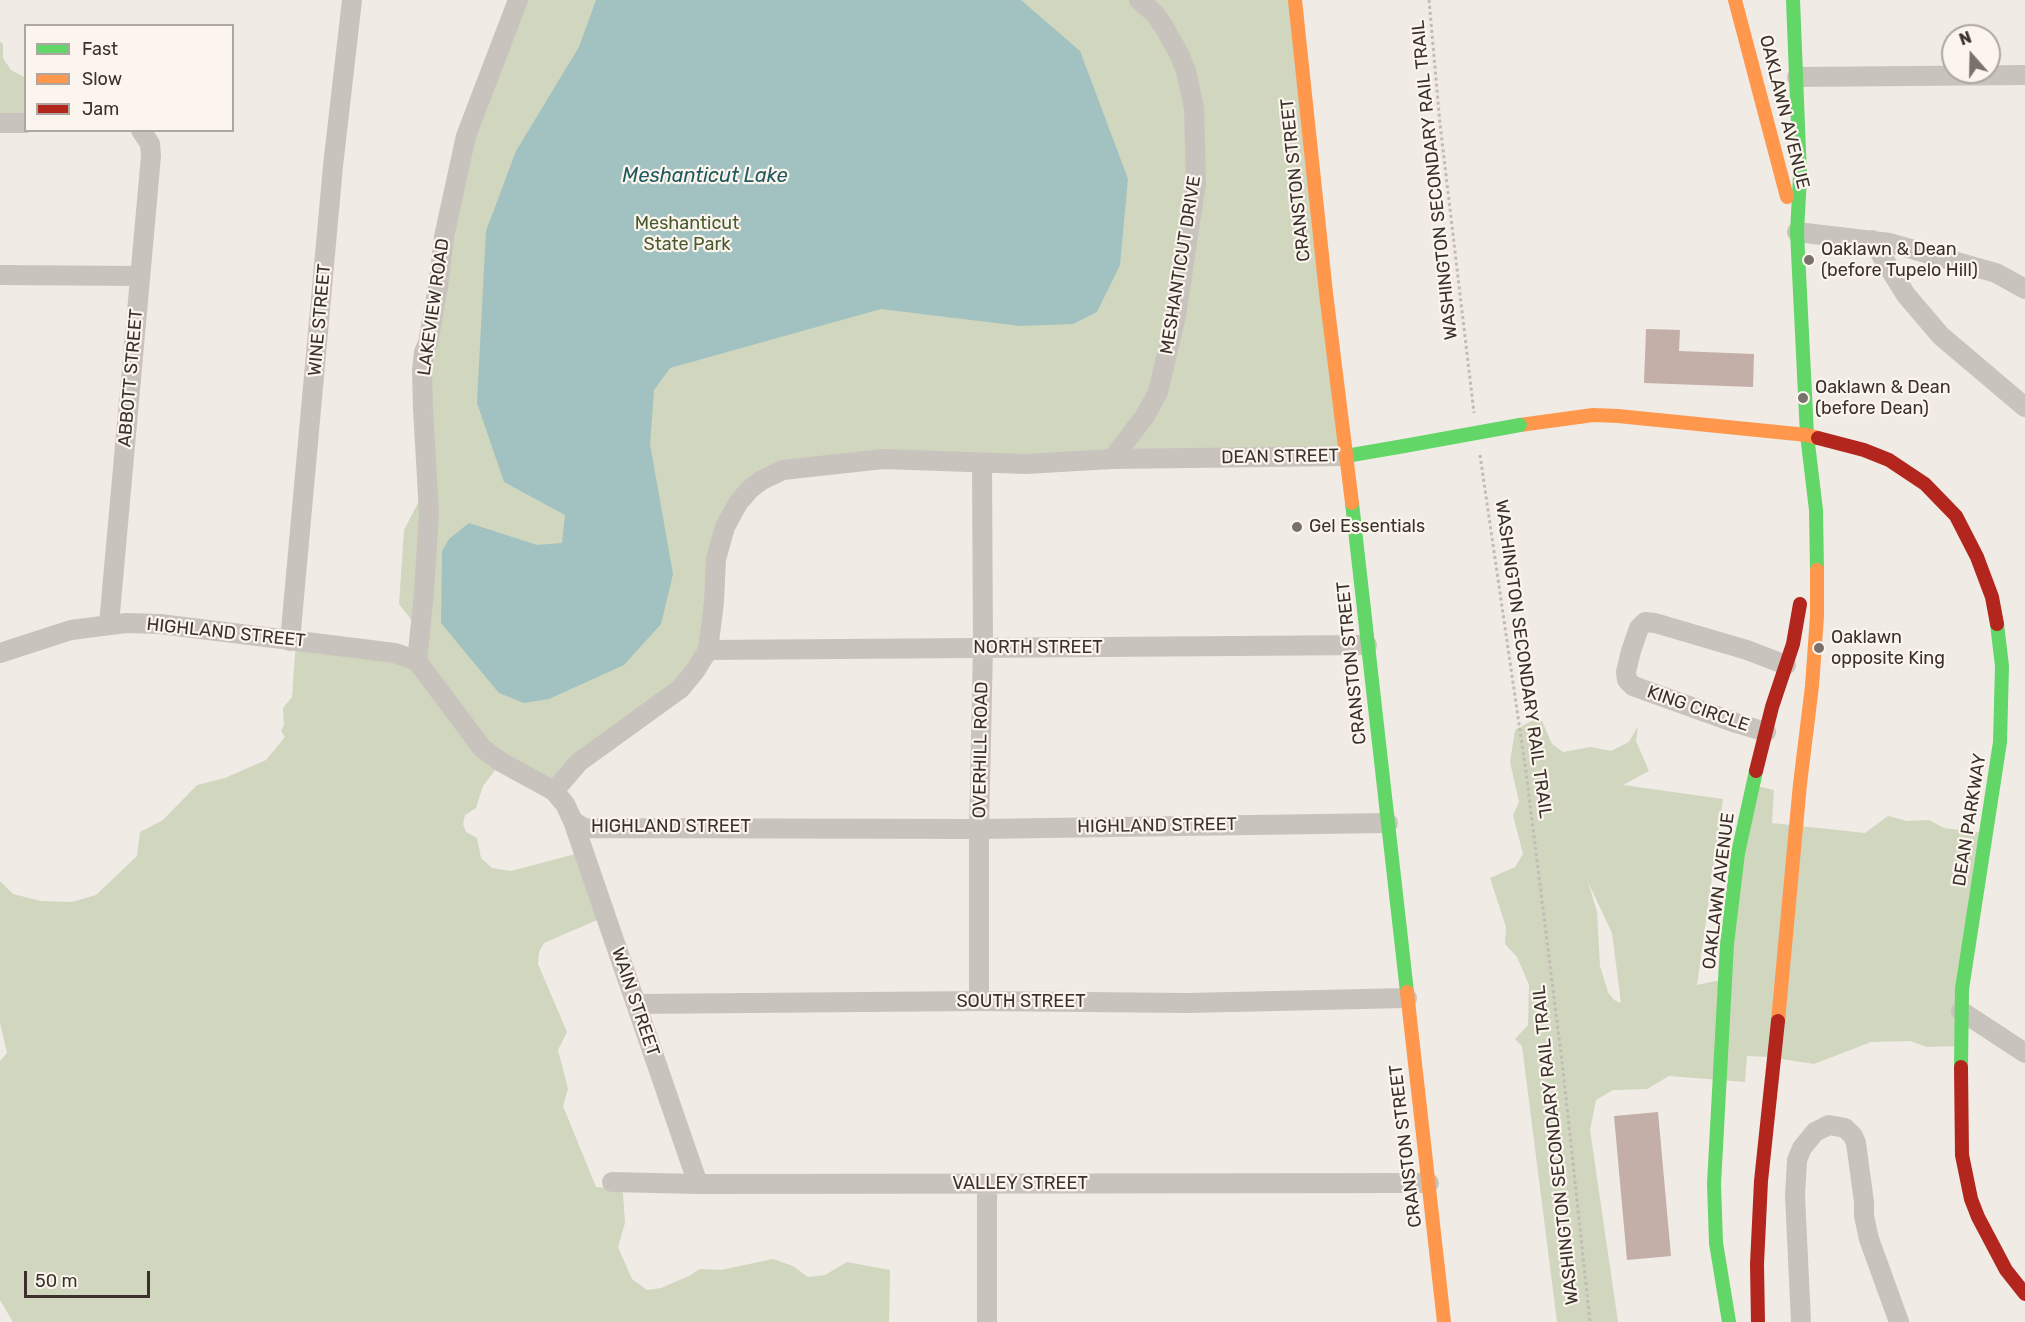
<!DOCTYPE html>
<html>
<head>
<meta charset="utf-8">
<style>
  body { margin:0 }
  #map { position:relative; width:2025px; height:1322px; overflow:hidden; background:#f0ebe5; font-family:Rubik,sans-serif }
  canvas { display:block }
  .legend { position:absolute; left:24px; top:24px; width:210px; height:108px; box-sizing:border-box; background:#fbf5ee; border:2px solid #aea6a0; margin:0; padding:8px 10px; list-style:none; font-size:18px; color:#3b302b }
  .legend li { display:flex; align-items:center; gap:12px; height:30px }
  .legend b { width:30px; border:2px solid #aea6a0 }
  .north { position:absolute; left:1941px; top:24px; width:60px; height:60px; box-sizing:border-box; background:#fbf5ee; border:2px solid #aea6a0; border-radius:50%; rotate:340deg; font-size:16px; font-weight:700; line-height:24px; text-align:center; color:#3b302b }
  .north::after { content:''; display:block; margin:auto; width:21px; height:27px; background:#7a716c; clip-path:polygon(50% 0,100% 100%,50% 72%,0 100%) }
  .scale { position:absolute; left:24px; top:1271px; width:126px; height:27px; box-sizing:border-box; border:3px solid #3b302b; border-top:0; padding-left:8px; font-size:18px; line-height:21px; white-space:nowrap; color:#3b302b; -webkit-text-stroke:4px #fbf5ee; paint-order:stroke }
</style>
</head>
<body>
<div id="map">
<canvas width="2025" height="1322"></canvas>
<ul class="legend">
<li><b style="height:8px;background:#63d668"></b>Fast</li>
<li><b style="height:8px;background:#ff974d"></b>Slow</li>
<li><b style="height:8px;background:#b3261e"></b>Jam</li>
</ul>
<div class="north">N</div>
<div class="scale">50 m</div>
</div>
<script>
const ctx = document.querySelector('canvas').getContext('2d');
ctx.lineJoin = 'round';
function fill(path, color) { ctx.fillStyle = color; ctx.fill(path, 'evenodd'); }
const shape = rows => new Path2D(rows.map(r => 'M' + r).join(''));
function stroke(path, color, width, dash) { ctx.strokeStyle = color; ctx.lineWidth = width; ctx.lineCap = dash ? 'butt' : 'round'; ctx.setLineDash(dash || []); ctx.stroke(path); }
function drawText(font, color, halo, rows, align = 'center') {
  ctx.font = font + ' Rubik,sans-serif'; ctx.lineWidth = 4.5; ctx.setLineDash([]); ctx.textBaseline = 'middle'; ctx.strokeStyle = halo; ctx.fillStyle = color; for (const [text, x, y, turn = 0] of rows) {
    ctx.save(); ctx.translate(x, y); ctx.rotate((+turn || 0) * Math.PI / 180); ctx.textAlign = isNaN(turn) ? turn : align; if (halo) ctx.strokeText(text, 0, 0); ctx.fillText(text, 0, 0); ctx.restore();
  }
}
fill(shape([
  [518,0,1295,0,1345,448,786,468,732,511,695,669,555,788,499,765,483,786,476,808,465,815,463,824,466,832,477,838,481,858,492,868,511,871,583,852,604,917,544,943,539,952,538,964,567,1032,558,1050,568,1089,563,1106,596,1187,622,1189,623,1194,625,1223,618,1247,632,1279,647,1290,661,1288,689,1276,700,1269,721,1270,773,1259,793,1266,808,1277,825,1275,847,1262,890,1270,889,1322,13,1322,0,1300,0,1061,7,1053,0,1023,0,881,13,894,41,901,72,902,96,895,137,856,140,832,163,820,197,785,225,778,266,760,285,737,281,731,284,725,283,708,292,697,296,641,412,657,419,630,399,604,404,530,422,495,425,434,444,234],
  [0,42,3,44,3,58,11,70,26,78,25,120,0,121],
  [1533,720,1542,721,1552,744,1563,752,1591,747,1611,751,1629,742,1638,726,1636,741,1649,771,1623,785,1723,799,1697,985,1721,980,1756,786,1774,790,1772,823,1865,833,1888,816,1907,821,1929,820,1944,828,1984,833,1960,1046,1927,1047,1910,1041,1871,1042,1814,1064,1769,1057,1747,1056,1745,1082,1669,1076,1647,1089,1613,1090,1596,1100,1590,1130,1618,1322,1557,1322,1522,1046,1515,1039,1528,1025,1529,985,1517,957,1505,944,1506,927,1490,878,1515,867,1523,854,1513,815,1519,802,1510,762,1515,730],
  [1588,882,1612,933,1621,1003,1614,1000,1608,992,1600,966,1597,912]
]), '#d1d6bf');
fill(shape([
  [596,0,1021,0,1080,51,1128,179,1120,265,1097,312,1073,324,1020,326,881,309,670,368,654,390,650,444,673,574,661,624,624,665,549,699,524,703,499,693,441,623,442,551,449,539,469,523,537,545,562,543,565,515,504,482,477,403,486,231,516,151,579,47]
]), '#a1c2c1');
fill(shape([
  [1646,329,1680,330,1679,351,1754,354,1753,387,1644,383],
  [1658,1112,1671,1256,1627,1260,1614,1116]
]), '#c3afa7');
stroke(shape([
  [1429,0,1440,124,1474,413],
  [1480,455,1526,772,1563,1070,1590,1322]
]), '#c2bbb6', 3, [3, 3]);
stroke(shape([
  [1797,77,2025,75],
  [0,123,26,123],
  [1797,232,1890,243,1996,273,2025,289],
  [1872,240,1906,295,1941,336,2025,407],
  [0,275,140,276],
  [1112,459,1145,416,1158,392,1176,316,1196,183,1194,108,1186,71,1179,54,1164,27,1155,14,1139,0],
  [109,624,151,156,150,144,141,130],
  [290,641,333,166,352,0],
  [708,650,1367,645],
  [0,653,71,630,126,623,160,624,395,653,417,661,482,748,501,762,554,791,565,804,573,821,584,828,979,829,1388,823],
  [417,661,424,593,429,513,423,409,422,370,424,352,428,343,438,287,444,237,466,136,518,0],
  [1766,732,1736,723,1633,686,1627,680,1626,672,1631,651,1639,628,1645,622,1655,623,1747,650,1786,665],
  [554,791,579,762,680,689,695,671,708,650,714,602,716,559,725,527,738,503,750,489,762,480,783,470,883,459,1026,464,1112,459,1346,456],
  [573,821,698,1184],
  [979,1001,979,829,983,648,982,463],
  [636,1004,979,1001,1188,1003,1407,998],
  [1961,1011,2025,1053],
  [612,1182,698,1184,1429,1183],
  [987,1184,987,1322],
  [1801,1322,1795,1195,1797,1160,1802,1148,1815,1132,1829,1125,1845,1128,1853,1136,1856,1143,1864,1202,1864,1216,1869,1239,1899,1322]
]), '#c9c3be', 20);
stroke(shape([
  [1793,0,1800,176,1797,232,1807,435,1816,510,1817,570],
  [1346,456,1404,446],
  [1352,503,1407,992],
  [1961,1067,1962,989,2000,742,2002,666,1997,624],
  [1729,1322,1716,1243,1714,1184,1727,944,1738,853,1756,771]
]), '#63d668', 14);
stroke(shape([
  [1295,0,1326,293,1352,503],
  [1735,0,1787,197],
  [1520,425,1593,415,1618,416,1807,435,1818,438],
  [1407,992,1444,1322],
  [1778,1021,1800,784,1812,686,1817,616,1817,570]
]), '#ff974d', 14);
stroke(shape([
  [1818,438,1864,450,1889,460,1925,484,1956,516,1977,557,1992,597,1997,624],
  [1756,771,1772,707,1793,644,1800,604],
  [1961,1067,1962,1155,1971,1199,1978,1217,2006,1270,2025,1294],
  [1758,1322,1757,1264,1761,1181,1778,1021]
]), '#b3261e', 14);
stroke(shape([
  [1404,446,1520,425]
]), '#63d668', 14);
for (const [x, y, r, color] of [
  [1809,260,6,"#7a716c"],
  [1803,398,6,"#7a716c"],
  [1297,527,6,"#7a716c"],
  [1819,648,6,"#7a716c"]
]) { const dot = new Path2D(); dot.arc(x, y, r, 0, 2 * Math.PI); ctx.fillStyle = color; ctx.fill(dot); stroke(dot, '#fbf5ee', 2); }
drawText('18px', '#3b302b', '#fbf5ee', [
  ["OAKLAWN AVENUE",1784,112,76],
  ["CRANSTON STREET",1296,180,-96],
  ["WASHINGTON SECONDARY RAIL TRAIL",1435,180,-96],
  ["MESHANTICUT DRIVE",1181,265,-81],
  ["LAKEVIEW ROAD",434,307,-82],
  ["WINE STREET",320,320,-85],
  ["ABBOTT STREET",131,378,-85],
  ["DEAN STREET",1280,457,-1],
  ["HIGHLAND STREET",226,633,6],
  ["NORTH STREET",1038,648],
  ["WASHINGTON SECONDARY RAIL TRAIL",1523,659,82],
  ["CRANSTON STREET",1352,663,-96],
  ["KING CIRCLE",1698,709,19],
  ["OVERHILL ROAD",981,750,-89],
  ["DEAN PARKWAY",1970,820,-81],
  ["HIGHLAND STREET",1157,826,-1],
  ["HIGHLAND STREET",671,827],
  ["OAKLAWN AVENUE",1719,891,-83],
  ["WAIN STREET",635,1002,71],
  ["SOUTH STREET",1021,1002],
  ["WASHINGTON SECONDARY RAIL TRAIL",1556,1145,-96],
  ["CRANSTON STREET",1406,1146,-97],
  ["VALLEY STREET",1020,1184]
]);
drawText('18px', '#4a5a2e', '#fbf5ee', [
  ["Meshanticut",687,224],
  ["State Park",687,245]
]);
drawText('18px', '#3b302b', '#fbf5ee', [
  ["Oaklawn & Dean",1821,250],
  ["(before Tupelo Hill)",1821,271],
  ["Oaklawn & Dean",1815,388],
  ["(before Dean)",1815,409],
  ["Gel Essentials",1309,527],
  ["Oaklawn",1831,638],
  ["opposite King",1831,659]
], 'left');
drawText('italic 20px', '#1f5a5e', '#fbf5ee', [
  ["Meshanticut Lake",705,176]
]);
</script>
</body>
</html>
